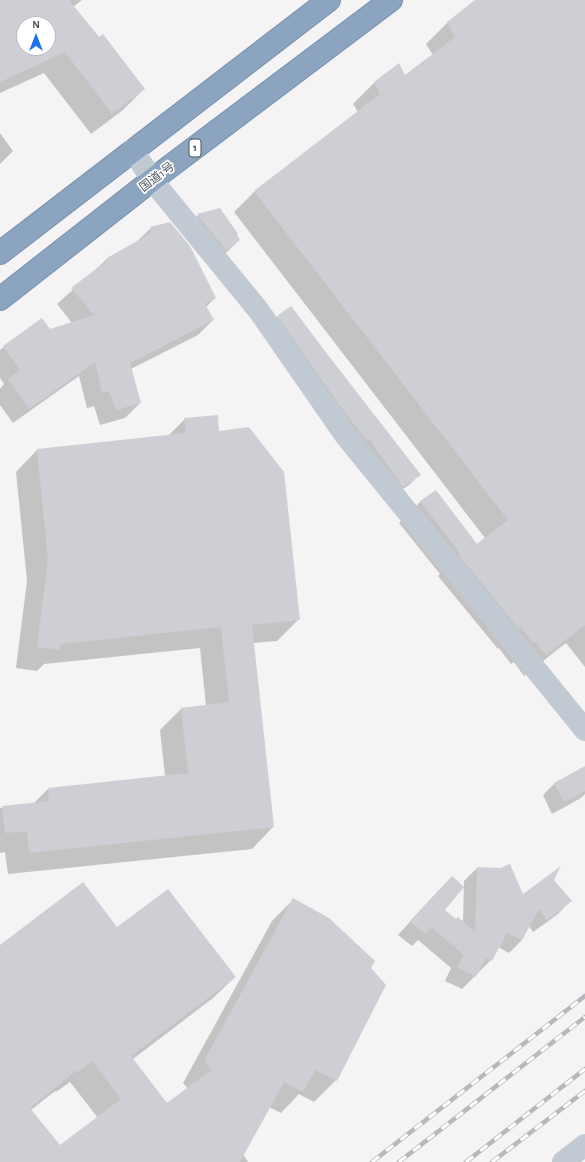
<!DOCTYPE html>
<html>
<head>
<meta charset="utf-8">
<style>
  body { margin:0 }
  #map { position:relative; width:585px; height:1162px; overflow:hidden; background:#f5f3f3; font-family:"Alegreya Sans",sans-serif }
  canvas { display:block }
  .north { position:absolute; left:16px; top:16px; width:40px; height:40px; box-sizing:border-box; background:#fff; border:1px solid #b7bbc0; border-radius:50%; rotate:0deg; font-size:11px; font-weight:700; line-height:16px; text-align:center; color:#4a5661 }
  .north::after { content:''; display:block; margin:auto; width:14px; height:18px; background:#1a73e8; clip-path:polygon(50% 0,100% 100%,50% 72%,0 100%) }
</style>
</head>
<body>
<div id="map">
<canvas width="585" height="1162"></canvas>
<div class="north">N</div>
</div>
<script>
const ctx = document.querySelector('canvas').getContext('2d');
ctx.lineJoin = 'round';
function fill(path, color) { ctx.fillStyle = color; ctx.fill(path, 'evenodd'); }
const shape = rows => new Path2D(rows.map(r => 'M' + r).join(''));
function stroke(path, color, width, dash) { ctx.strokeStyle = color; ctx.lineWidth = width; ctx.lineCap = dash ? 'butt' : 'round'; ctx.setLineDash(dash || []); ctx.stroke(path); }
function drawText(font, color, halo, rows, align = 'center') {
  ctx.font = font + ' "Alegreya Sans","Noto Sans JP",sans-serif'; ctx.lineWidth = 3.5; ctx.setLineDash([]); ctx.textBaseline = 'middle'; ctx.strokeStyle = halo; ctx.fillStyle = color; for (const [text, x, y, turn = 0] of rows) {
    ctx.save(); ctx.translate(x, y); ctx.rotate((+turn || 0) * Math.PI / 180); ctx.textAlign = isNaN(turn) ? turn : align; if (halo) ctx.strokeText(text, 0, 0); ctx.fillText(text, 0, 0); ctx.restore();
  }
}
fill(shape([
  [0,0,82,0,73,7,144,89,123,110,91,134,44,73,0,93],
  [24,24,48,24,48,48,24,48],
  [476,0,585,0,585,667,566,643,524,676,514,662,511,664,499,648,498,649,438,576,440,574,399,523,420,502,436,491,476,545,485,538,234,212,254,192,358,112,353,104,374,83,405,76,433,55,426,44,447,23],
  [0,133,13,151,0,164],
  [198,215,235,235,239,240,227,252,213,262,186,227],
  [151,228,215,298,206,307,213,320,198,335,131,369,140,403,125,418,100,425,94,406,87,408,79,376,13,423,0,405,0,389,4,384,0,378,0,350,4,347,72,323,57,304,107,259,136,242],
  [278,316,420,474,409,485,392,497,267,327],
  [185,419,218,432,299,619,277,641,253,643,273,827,252,849,8,874,5,852,0,853,0,808,33,804,48,789,165,776,160,730,182,708,206,706,200,648,44,664,37,671,16,668,27,581,16,472,37,450,168,436],
  [585,770,585,794,581,798,552,814,543,795,555,783],
  [477,868,523,895,553,880,570,901,558,914,533,932,529,926,522,940,509,953,498,947,491,960,462,989,445,981,451,968,418,940,412,946,398,935,439,890,444,910,456,920,463,922,464,881],
  [294,899,370,968,336,1080,314,1102,299,1094,281,1113,269,1107,243,1155,248,1161,247,1162,0,1162,0,946,117,928,235,977,213,998,133,1059,167,1105,188,1089,183,1083,272,921],
  [70,1082,98,1118,60,1147,31,1110,55,1091,56,1092]
]), '#0003');
fill(shape([
  [0,0,69,0,99,37,103,34,145,89,112,114,65,52,0,82],
  [24,24,48,24,48,48,24,48],
  [475,0,585,0,585,625,546,655,535,642,533,643,521,628,519,629,458,554,460,553,420,501,436,490,477,544,508,520,254,191,380,94,374,82,399,63,405,75,455,37,447,22],
  [220,208,238,234,237,235,240,240,226,250,197,214],
  [170,222,190,246,216,298,205,304,214,320,130,363,141,403,116,410,109,391,102,393,95,362,29,409,8,379,20,370,3,346,42,318,50,329,94,315,71,288,108,260,107,258,151,233,150,227],
  [291,306,328,355,421,475,403,487,369,439,367,441,340,406,277,316],
  [218,415,219,431,249,427,284,472,300,620,252,625,274,827,29,853,27,831,5,833,2,806,49,801,48,788,188,773,181,708,229,702,221,627,60,644,60,650,37,647,48,559,37,449,186,433,184,418],
  [585,766,585,791,564,802,554,783],
  [510,864,523,894,561,866,554,880,572,901,547,920,539,909,522,940,507,933,492,961,486,958,476,977,457,967,464,955,431,927,426,934,410,921,452,876,464,887,445,910,456,919,458,917,475,932,477,867,500,868],
  [83,882,117,927,168,889,236,977,131,1056,167,1103,211,1070,204,1061,293,898,329,918,375,961,371,968,386,985,337,1081,315,1070,303,1092,284,1082,240,1162,0,1162,0,945],
  [92,1061,121,1099,60,1145,30,1108,77,1070,78,1072]
]), '#cdcfd5');
const highway = shape([
  [0,253,329,0],
  [0,299,152,180,391,0]
]);
stroke(highway, '#7690ad', 24);
stroke(shape([
  [133,150,152,180,259,311,345,435,585,730],
  [563,1162,585,1145]
]), '#c1cad2', 22);
stroke(highway, '#8ba5c1', 22);
const rail = shape([
  [372,1162,585,996],
  [399,1162,585,1017],
  [466,1162,585,1069],
  [492,1162,585,1091]
]);
stroke(rail, '#b5b8bd', 4.5);
stroke(rail, '#fff', 3, [9]);
for (const [x, y, w] of [
  [195,148,12]
]) { const box = new Path2D(); box.roundRect(x - w / 2, y - 9, w, 18, 3); ctx.fillStyle = '#fff'; ctx.fill(box); stroke(box, '#4a5661', 1); }
drawText('bold 11px', '#4a5661', null, [
  ["1",195,148]
]);
drawText('12px', '#4a5661', '#fff', [
  ["国道1号",157,177,-37]
]);
</script>
</body>
</html>
